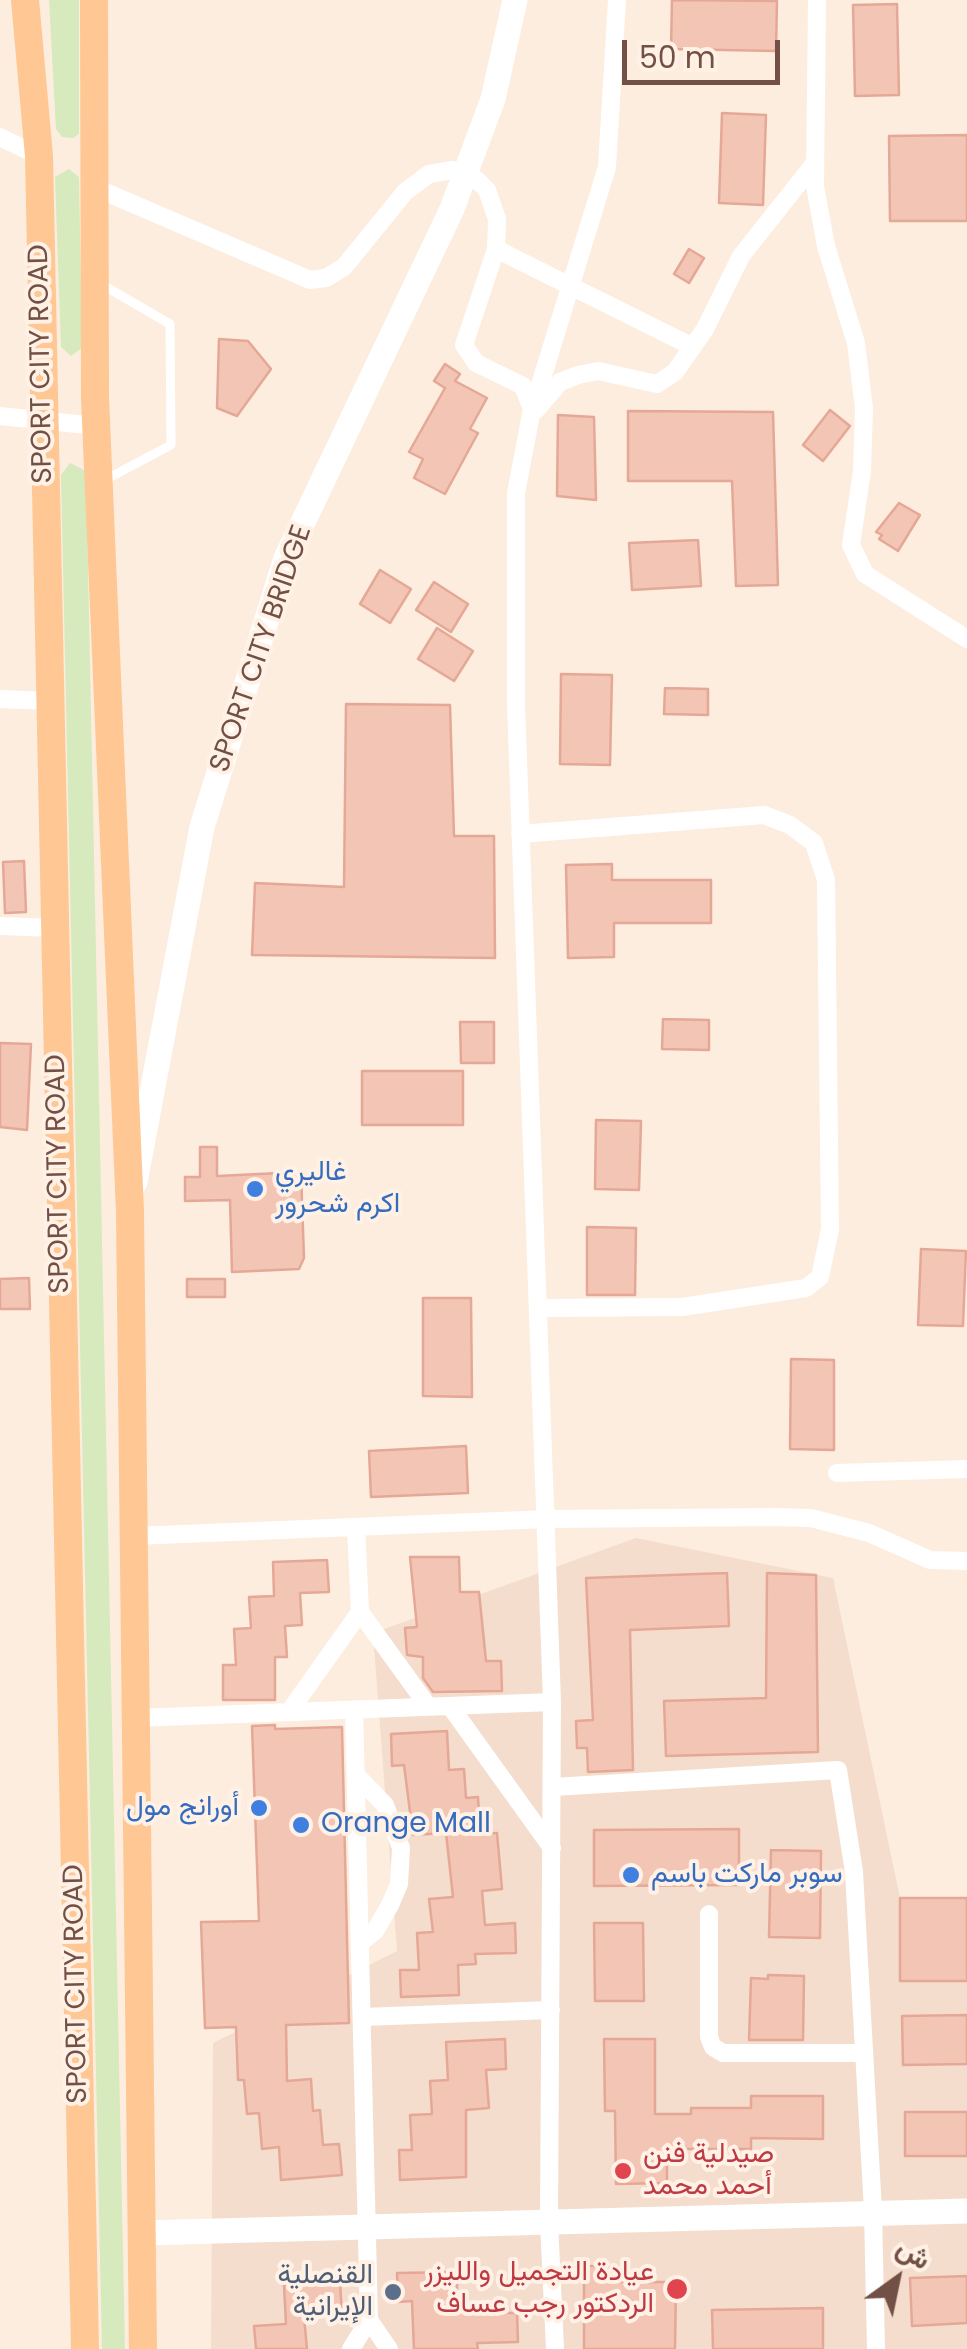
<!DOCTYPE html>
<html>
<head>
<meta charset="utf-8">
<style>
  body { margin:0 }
  #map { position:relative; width:967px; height:2349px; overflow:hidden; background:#fdedde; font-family:Poppins,Vazirmatn,sans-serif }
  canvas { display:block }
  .north { position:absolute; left:847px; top:2229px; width:100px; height:100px; -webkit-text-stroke:8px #fff1e5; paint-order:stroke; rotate:33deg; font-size:28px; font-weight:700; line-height:40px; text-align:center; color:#735046 }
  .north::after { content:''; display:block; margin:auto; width:35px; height:45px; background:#735046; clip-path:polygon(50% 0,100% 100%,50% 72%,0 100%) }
  .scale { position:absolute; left:622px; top:40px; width:158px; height:45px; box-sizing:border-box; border:5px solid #735046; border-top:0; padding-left:12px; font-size:30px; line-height:35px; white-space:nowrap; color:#735046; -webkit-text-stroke:8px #fff1e5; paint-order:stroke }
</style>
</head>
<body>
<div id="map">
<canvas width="967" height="2349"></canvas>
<div class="north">ش</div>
<div class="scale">50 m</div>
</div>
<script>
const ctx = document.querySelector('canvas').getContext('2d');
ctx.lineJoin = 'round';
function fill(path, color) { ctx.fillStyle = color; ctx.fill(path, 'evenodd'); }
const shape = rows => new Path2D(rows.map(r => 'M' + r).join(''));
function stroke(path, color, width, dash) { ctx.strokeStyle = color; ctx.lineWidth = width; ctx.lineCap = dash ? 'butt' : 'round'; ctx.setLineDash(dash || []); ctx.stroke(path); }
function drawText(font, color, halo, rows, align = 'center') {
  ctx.font = font + ' Poppins,Vazirmatn,sans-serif'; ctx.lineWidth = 8; ctx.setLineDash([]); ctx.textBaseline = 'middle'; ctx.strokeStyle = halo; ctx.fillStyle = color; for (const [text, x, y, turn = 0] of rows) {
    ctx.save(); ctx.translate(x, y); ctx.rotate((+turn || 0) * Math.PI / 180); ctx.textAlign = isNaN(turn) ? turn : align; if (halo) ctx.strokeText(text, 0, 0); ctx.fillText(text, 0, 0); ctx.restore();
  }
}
fill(shape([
  [636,1538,833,1578,900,1898,967,1907,967,2349,211,2349,213,2043,397,1951,373,1633]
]), '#f4ddcd');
fill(shape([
  [49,0,79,0,79,134,73,138,62,137,56,129],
  [69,169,79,177,82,348,71,356,61,347,55,177],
  [70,463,86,471,125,2349,102,2349,61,475]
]), '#d6eabd');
const building = shape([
  [672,0,777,1,776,51,671,49,672,0],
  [897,4,899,95,855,96,853,5,897,4],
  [722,113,766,115,763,205,719,203,722,113],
  [967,135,967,221,890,221,889,136,967,135],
  [689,249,704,258,689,283,674,274,689,249],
  [219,339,248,341,271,369,237,416,217,408,219,339],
  [445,364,460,374,455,381,487,398,470,429,478,433,445,494,414,478,423,459,409,452,445,388,434,381,445,364],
  [830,410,850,426,823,461,803,445,830,410],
  [628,411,773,412,778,585,736,586,732,481,628,481,628,411],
  [558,415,594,417,596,500,557,496,558,415],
  [899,503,920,515,898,551,879,539,882,535,876,532,899,503],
  [698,540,701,586,632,590,629,543,698,540],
  [380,570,411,589,390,623,360,604,380,570],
  [434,582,468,604,451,632,416,610,434,582],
  [437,628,473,651,454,681,418,659,437,628],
  [561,674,612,675,610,765,560,764,561,674],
  [665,688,708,689,708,715,664,714,665,688],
  [346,704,450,705,454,836,494,836,495,958,252,955,255,883,344,887,346,704],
  [24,861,26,912,5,913,3,862,24,861],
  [612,864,612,880,711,880,711,923,614,923,614,957,568,958,566,865,612,864],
  [663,1019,709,1020,709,1050,662,1049,663,1019],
  [460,1022,494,1022,494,1063,461,1063,460,1022],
  [0,1043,31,1044,27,1130,0,1127,0,1043],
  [362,1071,463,1071,463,1125,362,1125,362,1071],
  [596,1120,641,1121,639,1190,595,1189,596,1120],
  [200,1147,217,1147,217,1176,301,1172,304,1258,299,1269,232,1272,230,1200,185,1201,185,1177,200,1177,200,1147],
  [587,1227,636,1228,635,1295,587,1295,587,1227],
  [921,1249,966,1251,963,1326,918,1325,921,1249],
  [29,1278,30,1309,0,1309,0,1279,29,1278],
  [187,1279,225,1279,225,1297,187,1297,187,1279],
  [423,1298,471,1298,472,1397,423,1396,423,1298],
  [791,1359,834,1360,834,1450,790,1449,791,1359],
  [466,1446,468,1493,371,1497,369,1451,466,1446],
  [410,1557,459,1557,460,1592,479,1592,486,1661,501,1661,502,1691,433,1692,423,1678,423,1657,407,1655,405,1628,417,1627,410,1557],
  [327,1560,329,1592,300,1593,302,1625,285,1626,287,1657,275,1657,275,1700,223,1700,223,1665,236,1665,234,1629,251,1628,249,1597,274,1596,273,1562,327,1560],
  [727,1573,729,1626,630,1630,633,1770,588,1772,587,1748,577,1748,576,1721,593,1720,586,1578,727,1573],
  [767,1573,816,1575,818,1752,666,1756,664,1701,766,1698,767,1573],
  [275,1725,275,1729,342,1727,349,2023,286,2025,287,2081,311,2079,313,2111,320,2110,323,2145,339,2144,342,2175,281,2180,279,2147,262,2149,259,2113,247,2114,244,2080,238,2080,236,2027,205,2028,201,1922,259,1921,252,1726,275,1725],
  [447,1731,449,1770,464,1769,466,1798,478,1797,480,1834,497,1833,502,1889,482,1891,485,1925,515,1923,516,1953,475,1954,476,1964,458,1965,459,1995,401,1997,400,1970,419,1970,417,1933,433,1932,429,1899,453,1897,446,1833,413,1835,404,1765,392,1766,391,1734,447,1731],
  [739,1829,739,1885,594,1886,594,1830,739,1829],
  [771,1850,821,1851,820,1938,769,1937,771,1850],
  [900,1898,967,1898,967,1981,900,1981,900,1898],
  [594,1923,643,1923,644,2001,595,2001,594,1923],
  [768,1975,804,1976,803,2040,749,2040,751,1978,768,1979,768,1975],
  [967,2015,967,2064,903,2065,902,2016,967,2015],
  [505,2039,506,2069,486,2070,489,2108,466,2110,466,2177,400,2180,399,2150,412,2150,410,2115,432,2114,430,2081,448,2080,446,2042,505,2039],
  [604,2039,655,2039,655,2114,691,2114,691,2108,751,2108,751,2096,823,2096,823,2139,751,2138,751,2149,667,2149,667,2183,616,2184,615,2111,605,2111,604,2039],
  [905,2112,967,2112,967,2156,905,2156,905,2112],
  [584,2266,618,2266,618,2282,676,2282,675,2349,584,2349,584,2266],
  [457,2272,457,2312,517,2313,518,2342,477,2343,478,2349,414,2349,412,2301,398,2302,397,2273,457,2272],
  [967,2276,967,2323,912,2326,910,2278,967,2276],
  [340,2282,342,2315,304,2317,307,2349,256,2349,254,2326,286,2324,284,2285,340,2282],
  [823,2308,823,2349,713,2349,712,2310,823,2308]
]);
fill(building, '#f3c5b5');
stroke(building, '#e6a896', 2.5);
stroke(shape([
  [101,284,170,324,171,445,101,482]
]), '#fff', 9);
stroke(shape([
  [817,0,815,186,826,246,856,343,864,408,862,471,851,545,865,574,967,639],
  [0,137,39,156],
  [96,188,310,280,326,278,344,267,405,192,429,174,453,170,477,180,487,190,497,219,496,249,464,345,476,363,523,386,532,409,516,493,516,704,552,1702,549,2222,555,2349],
  [496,249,693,347],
  [536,410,560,382,578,375,598,371,657,384,675,372,705,329,741,256,814,164],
  [532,411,607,167,617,0],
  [0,416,96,426],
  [0,699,49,701],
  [520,834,764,815,790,825,814,843,826,880,830,1229,820,1277,806,1288,682,1307,538,1308],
  [0,926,54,928],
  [837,1473,967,1469],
  [356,1527,360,1612,428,1706],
  [135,1536,547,1519,776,1517,811,1518,869,1533,930,1560,967,1561],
  [450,1706,552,1848],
  [289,1712,360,1612],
  [136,1718,552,1702],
  [356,1775,385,1805,401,1848,399,1884,390,1905,375,1931,361,1942],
  [553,1787,838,1770,854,1872,873,2211,876,2349],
  [709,1914,709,2037,713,2047,723,2053,863,2053],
  [363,2017,551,2010],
  [369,2320,389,2349],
  [351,2349,369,2320,354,1709]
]), '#fff', 18);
stroke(shape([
  [135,1182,202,827,286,558,452,209,493,99,515,0],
  [141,2233,967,2211]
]), '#fff', 25);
stroke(shape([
  [25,0,39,156,85,2349],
  [94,0,95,398,130,1212,143,2349]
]), '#fec794', 28);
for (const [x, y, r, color] of [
  [255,1189,10,"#3f7fe0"],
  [259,1808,10,"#3f7fe0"],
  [301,1825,10,"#3f7fe0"],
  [631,1875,10,"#3f7fe0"],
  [623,2171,10,"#e0444e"],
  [677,2289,12,"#e0444e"],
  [393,2292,10,"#5c6f8a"]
]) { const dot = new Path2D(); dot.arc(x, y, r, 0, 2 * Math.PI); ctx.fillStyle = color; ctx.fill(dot); stroke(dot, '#fff1e5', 4); }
drawText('28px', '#735046', '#fff1e5', [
  ["SPORT CITY ROAD",42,364,-91],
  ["SPORT CITY BRIDGE",262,649,-71],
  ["SPORT CITY ROAD",59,1174,-91],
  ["SPORT CITY ROAD",77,1984,-91]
]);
drawText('28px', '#366cbe', '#fff1e5', [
  ["غاليري",275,1173],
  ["اكرم شحرور",275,1205],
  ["أورانج مول",239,1808,"right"],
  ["Orange Mall",321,1825],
  ["سوبر ماركت باسم",651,1875]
], 'left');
drawText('28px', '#be3a42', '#fff1e5', [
  ["صيدلية فنن",643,2155],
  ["أحمد محمد",643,2187],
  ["عيادة التجميل والليزر",654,2273,"right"],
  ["الردكتور رجب عساف",654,2305,"right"]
], 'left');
drawText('28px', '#4e5e75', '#fff1e5', [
  ["القنصلية",373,2276],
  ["الإيرانية",373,2308]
], 'right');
</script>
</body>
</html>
